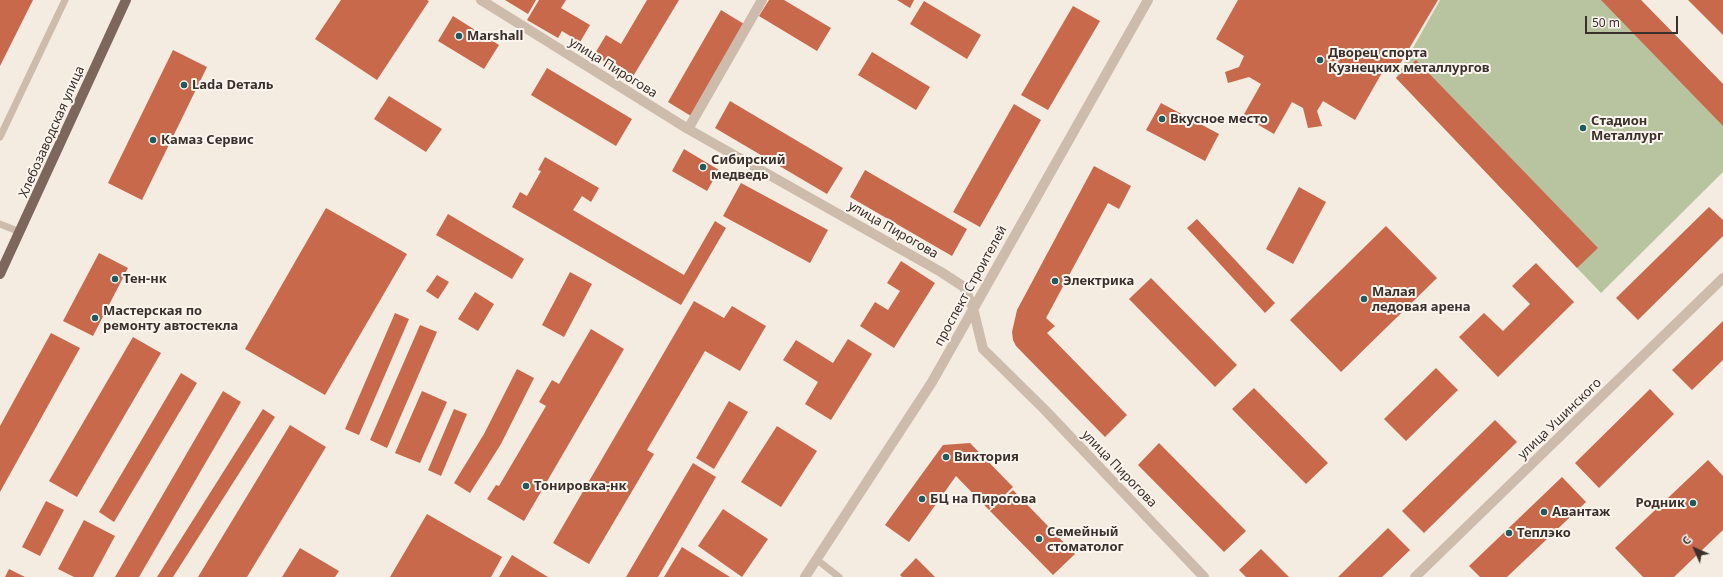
<!DOCTYPE html>
<html>
<head>
<meta charset="utf-8">
<style>
  body { margin:0 }
  #map { position:relative; width:1723px; height:577px; overflow:hidden; background:#f4ebe1; font-family:"Noto Sans",sans-serif }
  canvas { display:block }
  .north { position:absolute; left:1675px; top:529px; width:40px; height:40px; -webkit-text-stroke:3px #fbf5ee; paint-order:stroke; rotate:315deg; font-size:11px; font-weight:700; line-height:16px; text-align:center; color:#3b302b }
  .north::after { content:''; display:block; margin:auto; width:14px; height:18px; background:#3b302b; clip-path:polygon(50% 0,100% 100%,50% 72%,0 100%) }
  .scale { position:absolute; left:1585px; top:16px; width:93px; height:18px; box-sizing:border-box; border:2px solid #3b302b; border-top:0; padding-left:5px; font-size:12px; line-height:14px; white-space:nowrap; color:#3b302b; -webkit-text-stroke:3px #fbf5ee; paint-order:stroke }
</style>
</head>
<body>
<div id="map">
<canvas width="1723" height="577"></canvas>
<div class="north">С</div>
<div class="scale">50 m</div>
</div>
<script>
const ctx = document.querySelector('canvas').getContext('2d');
ctx.lineJoin = 'round';
function fill(path, color) { ctx.fillStyle = color; ctx.fill(path, 'evenodd'); }
const shape = rows => new Path2D(rows.map(r => 'M' + r).join(''));
function stroke(path, color, width, dash) { ctx.strokeStyle = color; ctx.lineWidth = width; ctx.lineCap = dash ? 'butt' : 'round'; ctx.setLineDash(dash || []); ctx.stroke(path); }
function drawText(font, color, halo, rows, align = 'center') {
  ctx.font = font + ' "Noto Sans",sans-serif'; ctx.lineWidth = 4; ctx.setLineDash([]); ctx.textBaseline = 'middle'; ctx.strokeStyle = halo; ctx.fillStyle = color; for (const [text, x, y, turn = 0] of rows) {
    ctx.save(); ctx.translate(x, y); ctx.rotate((+turn || 0) * Math.PI / 180); ctx.textAlign = isNaN(turn) ? turn : align; if (halo) ctx.strokeText(text, 0, 0); ctx.fillText(text, 0, 0); ctx.restore();
  }
}
fill(shape([
  [1440,0,1641,0,1723,84,1723,172,1601,293,1396,78]
]), '#b8c4a0');
fill(shape([
  [0,0,33,0,0,66],
  [341,0,427,0,429,1,377,80,315,39],
  [505,0,536,0,528,14],
  [539,0,566,0,561,8,590,25,580,42,562,31,558,38,527,20],
  [647,0,679,0,632,78,594,55,606,35,621,44],
  [769,0,784,0,831,28,817,51,759,16],
  [897,0,914,0,910,8],
  [1238,0,1438,0,1397,69,1387,64,1355,120,1323,101,1317,111,1322,126,1308,128,1303,108,1292,102,1274,134,1243,116,1261,84,1249,77,1228,83,1225,72,1239,67,1244,56,1216,39],
  [1601,0,1641,0,1723,84,1723,126],
  [1688,0,1723,0,1723,35],
  [924,1,981,35,967,59,910,24],
  [1073,6,1100,21,1048,110,1021,95],
  [721,10,744,24,691,116,668,102],
  [453,16,499,45,484,69,438,41],
  [173,50,207,67,142,200,108,183],
  [872,52,930,87,916,110,858,75],
  [1416,60,1598,248,1577,268,1396,78],
  [547,68,632,119,616,146,531,95],
  [389,96,442,129,426,152,374,119],
  [730,101,843,168,827,194,715,128],
  [1161,103,1219,134,1205,161,1146,130],
  [1014,104,1041,120,980,227,953,212],
  [684,149,719,170,707,191,672,171],
  [545,157,599,188,591,202,582,196,573,210,684,275,715,221,726,228,681,305,512,207,520,192,527,196,541,171,538,170],
  [1094,166,1131,186,1119,209,1108,203,1046,318,1055,326,1047,333,1127,415,1105,437,1016,346,1013,340,1012,332,1017,310],
  [865,170,967,229,952,256,850,197],
  [741,183,828,230,810,263,723,216],
  [1299,187,1326,202,1293,264,1266,249],
  [1709,207,1723,220,1723,236,1638,320,1616,298],
  [326,208,407,254,325,395,245,349],
  [448,214,524,259,512,279,436,235],
  [1197,219,1275,303,1265,313,1187,228],
  [1386,226,1437,278,1341,372,1290,320],
  [99,253,128,268,93,336,63,321],
  [901,261,935,283,894,348,860,326,875,302,888,310,900,291,887,283],
  [1536,263,1574,302,1498,377,1459,337,1484,313,1503,331,1530,304,1512,286],
  [570,272,592,284,564,337,542,325],
  [437,275,449,282,438,299,426,291],
  [1151,278,1237,365,1215,387,1129,299],
  [475,292,494,304,478,331,458,319],
  [694,301,724,318,732,306,766,326,740,371,705,351,647,450,654,454,589,564,553,543],
  [395,313,409,319,359,435,345,429],
  [1723,321,1723,360,1692,390,1672,370],
  [420,325,437,332,387,448,370,440],
  [591,329,624,349,524,521,487,499,496,485,499,486,546,406,539,402,552,380,559,384],
  [51,333,80,348,0,492,0,426],
  [133,337,161,353,77,497,49,481],
  [848,339,872,354,831,420,805,404,818,382,783,360,796,340,833,363],
  [1436,368,1458,390,1406,441,1384,419],
  [517,369,534,378,501,444,470,493,454,483,484,434],
  [181,373,197,383,114,522,99,512],
  [1254,388,1328,463,1306,484,1232,409],
  [1650,389,1674,414,1599,488,1575,463],
  [223,391,241,402,139,577,115,577],
  [422,391,447,402,420,463,395,453],
  [729,401,748,412,714,469,696,458],
  [263,409,275,417,173,577,157,577],
  [454,409,467,414,441,476,428,470],
  [1495,420,1517,442,1424,533,1402,511],
  [290,425,326,447,247,577,198,577],
  [777,426,817,451,781,507,741,482],
  [970,443,1013,487,989,510,956,476,909,542,885,525,943,445],
  [1159,443,1246,531,1224,552,1138,465],
  [1708,460,1723,476,1723,530,1674,577,1643,577,1615,548],
  [693,463,716,477,658,577,626,577],
  [1562,477,1586,502,1507,577,1480,577,1469,566],
  [1013,490,1075,554,1053,575,990,511],
  [46,501,64,510,40,556,22,547],
  [723,509,768,539,742,577,698,546],
  [427,514,502,557,491,577,390,577],
  [84,520,115,536,93,577,74,577,58,569],
  [1388,528,1410,550,1382,577,1338,577],
  [682,547,730,577,664,577],
  [300,548,339,571,335,577,282,577],
  [1261,549,1289,577,1246,577,1239,570],
  [512,555,548,577,499,577],
  [916,558,935,577,902,577,900,575],
  [9,569,25,577,5,577]
]), '#c8694b');
stroke(shape([
  [0,137,65,0],
  [0,224,20,232],
  [816,559,839,577]
]), '#cdbbac', 7);
stroke(shape([
  [481,0,688,129,941,272,964,287,973,308],
  [688,129,762,0],
  [1415,577,1723,278]
]), '#cdbbac', 10);
stroke(shape([
  [973,308,983,349,1044,409,1204,577],
  [805,577,932,382,1148,0]
]), '#cdbbac', 10);
stroke(shape([
  [0,274,126,0]
]), '#7d675c', 10);
for (const [x, y, r, color] of [
  [459,36,4,"#1f5a5e"],
  [1320,60,4,"#1f5a5e"],
  [184,85,4,"#1f5a5e"],
  [1162,119,4,"#1f5a5e"],
  [1583,128,4,"#1f5a5e"],
  [153,140,4,"#1f5a5e"],
  [703,167,4,"#1f5a5e"],
  [115,279,4,"#1f5a5e"],
  [1055,281,4,"#1f5a5e"],
  [1364,299,4,"#1f5a5e"],
  [95,318,4,"#1f5a5e"],
  [946,457,4,"#1f5a5e"],
  [526,486,4,"#1f5a5e"],
  [922,499,4,"#1f5a5e"],
  [1693,503,4,"#1f5a5e"],
  [1544,512,4,"#1f5a5e"],
  [1509,533,4,"#1f5a5e"],
  [1039,539,4,"#1f5a5e"]
]) { const dot = new Path2D(); dot.arc(x, y, r, 0, 2 * Math.PI); ctx.fillStyle = color; ctx.fill(dot); stroke(dot, '#fbf5ee', 1.5); }
drawText('bold 13px', '#3b302b', '#fbf5ee', [
  ["Marshall",467,36],
  ["Дворец спорта",1328,53],
  ["Кузнецких металлургов",1328,68],
  ["Lada Dеталь",192,85],
  ["Вкусное место",1170,119],
  ["Стадион",1591,121],
  ["Металлург",1591,136],
  ["Камаз Сервис",161,140],
  ["Сибирский",711,160],
  ["медведь",711,175],
  ["Тен-нк",123,279],
  ["Электрика",1063,281],
  ["Малая",1372,292],
  ["ледовая арена",1372,307],
  ["Мастерская по",103,311],
  ["ремонту автостекла",103,326],
  ["Виктория",954,457],
  ["Тонировка-нк",534,486],
  ["БЦ на Пирогова",930,499],
  ["Родник",1685,503,"right"],
  ["Авантаж",1552,512],
  ["Семейный",1047,532],
  ["стоматолог",1047,547],
  ["Теплэко",1517,533]
], 'left');
drawText('13px', '#3b302b', '#fbf5ee', [
  ["улица Пирогова",613,68,32],
  ["Хлебозаводская улица",52,132,-66],
  ["улица Пирогова",893,230,30],
  ["проспект Строителей",971,286,-61],
  ["улица Ушинского",1560,419,-44],
  ["улица Пирогова",1119,469,46]
]);
</script>
</body>
</html>
